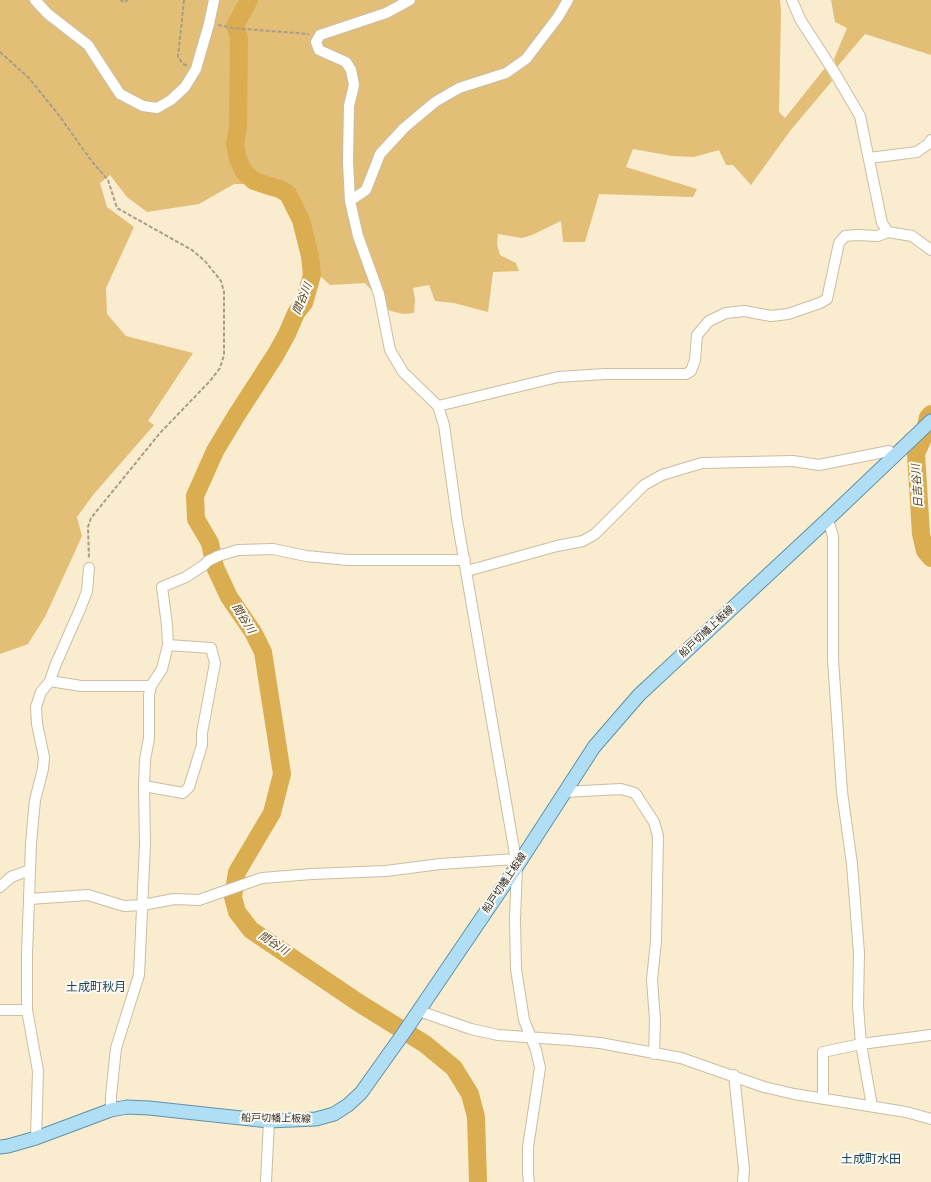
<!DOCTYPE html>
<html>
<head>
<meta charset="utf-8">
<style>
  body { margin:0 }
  canvas { display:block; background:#faeccf }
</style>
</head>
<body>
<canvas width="931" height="1182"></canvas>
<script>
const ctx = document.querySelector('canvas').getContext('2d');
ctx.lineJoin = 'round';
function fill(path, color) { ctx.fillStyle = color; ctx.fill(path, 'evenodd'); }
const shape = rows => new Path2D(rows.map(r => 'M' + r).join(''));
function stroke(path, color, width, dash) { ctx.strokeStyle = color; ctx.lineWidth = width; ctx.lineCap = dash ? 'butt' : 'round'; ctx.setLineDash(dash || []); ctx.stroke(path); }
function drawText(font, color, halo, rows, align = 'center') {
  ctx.font = font + ' Roboto,"Noto Sans JP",sans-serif'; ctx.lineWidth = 4; ctx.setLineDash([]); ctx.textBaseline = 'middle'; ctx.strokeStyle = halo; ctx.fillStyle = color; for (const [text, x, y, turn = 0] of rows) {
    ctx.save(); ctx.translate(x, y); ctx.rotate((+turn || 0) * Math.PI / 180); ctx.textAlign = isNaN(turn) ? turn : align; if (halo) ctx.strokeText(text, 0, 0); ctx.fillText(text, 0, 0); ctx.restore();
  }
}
fill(shape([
  [0,0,780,0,781,12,779,112,785,118,825,68,832,81,790,131,751,185,733,165,726,165,719,150,694,157,672,156,633,149,626,167,697,189,693,197,599,194,585,242,563,242,561,221,532,235,522,238,498,234,497,244,500,255,516,263,519,271,493,272,488,312,454,303,435,301,429,285,413,288,415,300,414,313,404,314,390,311,365,283,330,285,318,274,309,224,277,195,251,184,234,184,199,204,147,212,127,197,110,175,100,183,107,207,134,227,106,288,107,314,126,336,193,353,148,421,154,425,93,495,77,517,82,536,45,617,28,644,0,654],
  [831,0,931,0,931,55,865,34,837,67,834,59,847,28,835,22]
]), '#e2be76');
stroke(shape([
  [249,0,235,26,239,38,238,127,235,144,238,159,244,172,254,181,266,185,280,189,288,194,301,220,310,256,312,275,304,303,296,313,287,334,276,354,236,416,215,451,195,496,196,519,210,543,215,567,229,597,253,632,263,652,282,774,272,813,237,872,233,897,237,912,251,930,359,1003,425,1044,454,1068,470,1094,476,1117,478,1182],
  [931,414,928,417,923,438,916,454,921,534,925,551,931,558]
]), '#daae50', 18);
const minor = shape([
  [35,0,48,14,88,45,114,85,120,94,143,106,157,108,171,100,185,87,196,69,209,24,214,0],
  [410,0,386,13,320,35,316,42,319,50,346,62,351,70,354,85,349,106,348,162,350,201,358,236,379,294,390,350,403,372,438,406,444,425,457,519,517,866,515,919,516,969,524,1020,536,1050,540,1068,528,1147,528,1174,529,1182],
  [792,0,800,19,836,75,860,116,882,223,888,232],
  [869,158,917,152,928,144,931,140],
  [350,201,366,190,380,154,404,128,435,102,459,88,506,73,526,59,558,17,568,0],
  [438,406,558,377,605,374,686,374,691,371,695,360,697,335,709,321,726,313,744,311,771,316,788,314,820,303,827,299,839,243,845,236,857,235,878,236,888,232,912,236,931,250],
  [828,519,833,537,833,659,842,792,852,864,859,953,858,1006,861,1044,872,1106],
  [467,571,557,546,583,541,595,534,644,485,662,475,702,463,793,461,819,465,889,451,896,455],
  [50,681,81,686,151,686],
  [144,786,183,793,189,787,202,745,202,733,215,663,211,648,168,645],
  [564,792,621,789,635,793,654,822,658,836,656,941,652,980,655,1020,654,1054],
  [0,887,11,877,30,870],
  [29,899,88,895,124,906,143,905,174,899,199,900,262,878,312,874,386,871,440,864,516,859],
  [0,1010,27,1010],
  [419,1011,471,1029,498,1035,569,1040,600,1043,681,1058,764,1087,794,1094,906,1112,931,1119],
  [734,1075,744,1169,743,1182],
  [823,1099,823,1052,861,1044,931,1035],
  [111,1110,111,1096,116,1048,139,975,145,844,144,786,145,760,149,738,149,695,151,686,162,669,168,645,167,625,162,587,186,577,204,565,208,561,218,556,238,550,273,549,306,556,348,560,465,560],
  [36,1138,38,1071,27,1010,27,954,31,843,35,800,43,769,44,757,37,724,36,707,41,692,50,681,55,666,81,607,87,591,89,568],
  [266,1182,269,1121]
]);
const major = shape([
  [0,1147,8,1146,36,1138,111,1110,127,1107,149,1108,269,1121,316,1119,334,1114,348,1105,361,1093,403,1034,517,866,594,747,639,695,828,519,931,421]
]);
stroke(minor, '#cbbda2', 12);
stroke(major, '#6191a6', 15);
stroke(shape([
  [120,0,125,2,128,0],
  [184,0,178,57,183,64,188,66],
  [218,25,232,28,309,34],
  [0,52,28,77,58,114,93,163,108,180,117,208,192,250,205,261,221,281,224,292,224,355,220,368,210,381,160,433,91,518,88,527,89,559]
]), '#a89d88', 2, [4, 2]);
stroke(minor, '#fff', 10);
stroke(major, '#b0dff5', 13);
drawText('10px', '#2f2a1f', '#fdfaf5', [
  ["船戸切幡上板線",707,632,-43],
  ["船戸切幡上板線",505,883,-56],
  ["船戸切幡上板線",276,1119,1]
]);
drawText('italic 11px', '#56441c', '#fdfaf5', [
  ["間谷川",303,299,-68],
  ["日吉谷川",918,486,-94],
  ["間谷川",243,619,58],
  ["間谷川",273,944,33]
]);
drawText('12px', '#164458', '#fdfaf5', [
  ["土成町秋月",96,988],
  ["土成町水田",871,1160]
]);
</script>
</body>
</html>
